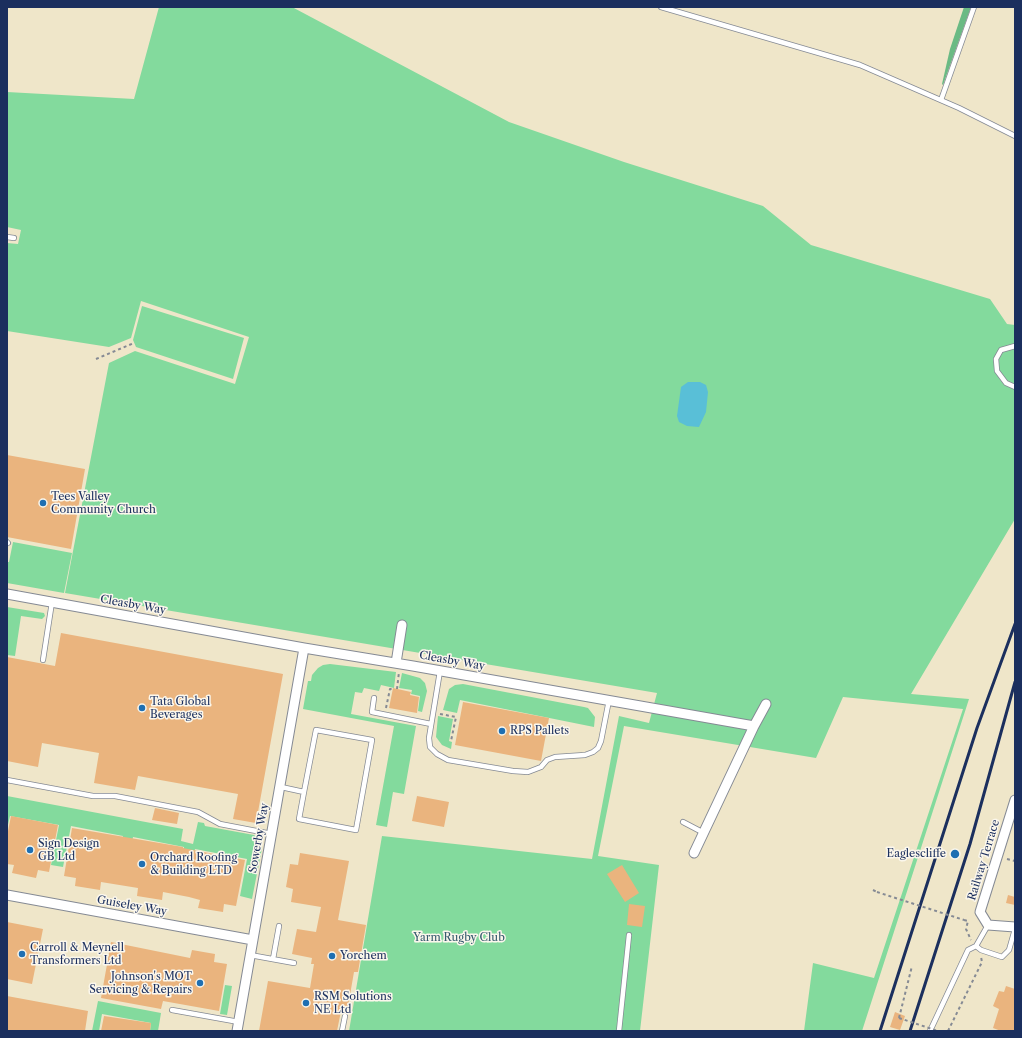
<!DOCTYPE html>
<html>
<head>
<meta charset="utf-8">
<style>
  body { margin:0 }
  #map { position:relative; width:1022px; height:1038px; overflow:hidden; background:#efe6c9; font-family:"Libre Caslon Text",serif }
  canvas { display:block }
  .frame { position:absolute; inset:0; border:8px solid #1b2f5e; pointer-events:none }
</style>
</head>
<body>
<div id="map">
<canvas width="1022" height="1038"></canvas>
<div class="frame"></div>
</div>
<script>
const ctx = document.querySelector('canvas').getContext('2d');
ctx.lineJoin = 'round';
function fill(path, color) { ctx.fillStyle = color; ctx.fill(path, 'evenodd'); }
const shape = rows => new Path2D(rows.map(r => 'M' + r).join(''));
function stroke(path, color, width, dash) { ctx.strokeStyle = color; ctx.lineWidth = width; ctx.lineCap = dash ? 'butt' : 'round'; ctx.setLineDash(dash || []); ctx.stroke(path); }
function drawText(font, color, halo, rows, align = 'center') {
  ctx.font = font + ' "Libre Caslon Text",serif'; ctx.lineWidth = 3; ctx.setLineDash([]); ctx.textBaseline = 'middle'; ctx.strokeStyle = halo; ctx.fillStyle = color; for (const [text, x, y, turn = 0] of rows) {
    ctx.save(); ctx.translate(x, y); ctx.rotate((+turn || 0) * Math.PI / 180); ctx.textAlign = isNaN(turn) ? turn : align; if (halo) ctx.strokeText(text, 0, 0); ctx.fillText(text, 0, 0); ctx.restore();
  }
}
fill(shape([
  [159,7,292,7,509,122,624,162,763,206,811,245,990,299,1007,324,1015,325,1015,519,911,694,969,699,862,1031,804,1031,813,963,874,978,963,709,843,697,816,758,624,726,598,856,659,865,640,1031,349,1031,382,836,592,859,619,716,649,723,657,693,65,593,109,363,135,351,235,384,249,337,141,301,131,338,109,347,7,331,7,243,18,244,21,230,7,227,7,92,134,99],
  [142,306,244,338,233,379,136,347,133,340],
  [13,542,72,553,64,593,7,583,7,562,9,562],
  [7,607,44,613,45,616,42,619,21,616,15,656,7,655],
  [330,664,396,672,394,688,381,685,379,691,364,688,362,693,355,692,351,714,416,726,404,794,393,792,387,827,376,825,394,726,303,709,308,681,311,681,312,675,318,668,323,665],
  [402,673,420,678,425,683,427,691,422,712,418,711,420,696,411,694,412,690,399,688],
  [463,684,584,707,588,708,595,717,594,727,460,700,457,713,443,710,449,689,455,685],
  [438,716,453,719,449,741,452,742,451,749,442,745,436,737],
  [7,796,183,829,181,841,193,844,198,822,204,823,205,826,254,835,259,839,262,848,252,899,240,896,247,859,195,849,191,871,177,888,184,847,133,837,129,858,115,878,123,836,71,826,63,867,51,865,59,825,10,816,7,829],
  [225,985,232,986,227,1015,220,1014],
  [98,1001,161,1013,158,1031,150,1031,151,1023,102,1014,99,1031,92,1031]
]), '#83da9d');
fill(shape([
  [964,7,971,7,943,85,942,84,950,49]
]), '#6aba84');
fill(shape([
  [688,382,700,382,706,385,708,392,706,412,699,427,687,426,679,422,677,416,681,387]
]), '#59bfd7');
fill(shape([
  [7,455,85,469,71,549,7,537],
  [61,633,283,674,256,823,233,819,238,794,138,776,135,790,94,783,99,753,42,743,38,767,7,761,7,657,55,666],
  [393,688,411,692,410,695,419,697,417,713,389,708],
  [463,702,549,718,541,761,455,745],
  [417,796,449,802,444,827,412,821],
  [155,808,179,813,177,824,152,820],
  [11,816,58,825,49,872,38,870,36,878,12,873,14,865,7,864,7,836],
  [72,828,183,847,183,848,245,860,236,906,224,904,223,912,198,908,200,900,189,897,163,892,162,900,137,896,138,888,101,882,100,890,75,886,76,878,64,876],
  [300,853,349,861,338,920,366,925,358,972,354,972,347,1012,341,1011,337,1031,259,1031,268,981,310,988,314,964,311,964,312,958,292,954,297,929,316,932,321,907,291,902,293,889,286,887,290,864,298,865],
  [622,865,639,893,625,902,607,874],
  [1008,895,1015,897,1015,905,1006,903],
  [629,904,645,906,642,927,627,925],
  [7,922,43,929,32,984,7,979],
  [111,942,190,958,192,950,215,954,214,962,227,964,219,1011,163,1001,161,1009,101,998],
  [1006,986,1015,989,1015,1031,1001,1031,993,1028,999,1009,993,1006,999,991,1004,992],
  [7,996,88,1011,85,1031,7,1031],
  [895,1012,905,1016,900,1030,890,1027],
  [104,1016,151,1023,150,1031,101,1031]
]), '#eab47e');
const service = shape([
  [661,7,860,65,959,108,1015,136],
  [941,100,974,7],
  [7,237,14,238],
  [1015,346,1001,350,996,359,997,371,1006,383,1015,387],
  [7,542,8,543],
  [43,660,52,602],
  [440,671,429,738,430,747,437,754,448,760,513,771,528,772,541,767,547,760,555,757,585,755,593,752,598,748,601,741,609,700],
  [374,698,372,712,431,724],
  [7,780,93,796,115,796,198,812,220,824,272,834],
  [281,787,304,792,316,730,372,740,356,830,299,819,304,792],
  [683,822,704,833],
  [976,946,981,950,1002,957,1009,950,1015,929],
  [250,955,294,963],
  [273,959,279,926],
  [172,1010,239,1022],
  [342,1031,345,1016],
  [619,1031,629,935],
  [930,1031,968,950,976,946,988,925]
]);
const minor = shape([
  [7,594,304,648,413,666,754,726,694,853],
  [396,663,402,625],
  [754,726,766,704],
  [1015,800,980,912,988,925,1015,927],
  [7,895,253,940],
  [237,1031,304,648]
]);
stroke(service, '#858a94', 6);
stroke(minor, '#858a94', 11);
stroke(shape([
  [96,359,134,343],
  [397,689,399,672],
  [386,708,390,689,393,689],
  [440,714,456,717,451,741],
  [257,824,264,818],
  [1007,859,1015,861],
  [873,890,877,892],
  [964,920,968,921,966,929,971,940],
  [899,1018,912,966],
  [948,1031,982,962,981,957]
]), '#858a94', 2, [3, 3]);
stroke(service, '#fff', 4.5);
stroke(minor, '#fff', 9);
stroke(shape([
  [880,1031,977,728,1015,624],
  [910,1031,970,844,1015,682]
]), '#1b2f5e', 3);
stroke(shape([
  [877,892,964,920],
  [899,1018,938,1031]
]), '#858a94', 2, [3, 3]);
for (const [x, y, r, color] of [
  [43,503,4,"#1f6fb2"],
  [142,708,4,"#1f6fb2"],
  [502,731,4,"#1f6fb2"],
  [30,850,4,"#1f6fb2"],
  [955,854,5,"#1f6fb2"],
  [142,864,4,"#1f6fb2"],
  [22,954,4,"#1f6fb2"],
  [332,956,4,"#1f6fb2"],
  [200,983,4,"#1f6fb2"],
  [306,1003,4,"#1f6fb2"]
]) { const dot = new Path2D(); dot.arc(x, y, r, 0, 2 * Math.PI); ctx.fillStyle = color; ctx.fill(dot); stroke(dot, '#fbf7ec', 1.5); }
drawText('11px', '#1b2f5e', '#fbf7ec', [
  ["Tees Valley",51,497],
  ["Community Church",51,510],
  ["Tata Global",150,702],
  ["Beverages",150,715],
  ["RPS Pallets",510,731],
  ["Sign Design",38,844],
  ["GB Ltd",38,857],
  ["Eaglescliffe",946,854,"right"],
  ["Orchard Roofing",150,858],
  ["& Building LTD",150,871],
  ["Carroll & Meynell",30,948],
  ["Transformers Ltd",30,961],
  ["Yorchem",340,956],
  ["Johnson's MOT",192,977,"right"],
  ["Servicing & Repairs",192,990,"right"],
  ["RSM Solutions",314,997],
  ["NE Ltd",314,1010]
], 'left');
drawText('11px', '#1b2f5e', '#fbf7ec', [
  ["Cleasby Way",133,605,10],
  ["Cleasby Way",452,661,10],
  ["Sowerby Way",259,838,-80],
  ["Railway Terrace",984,860,-73],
  ["Guiseley Way",132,906,10]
]);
drawText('11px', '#355a6e', '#fbf7ec', [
  ["Yarm Rugby Club",459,938]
]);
</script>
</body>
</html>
